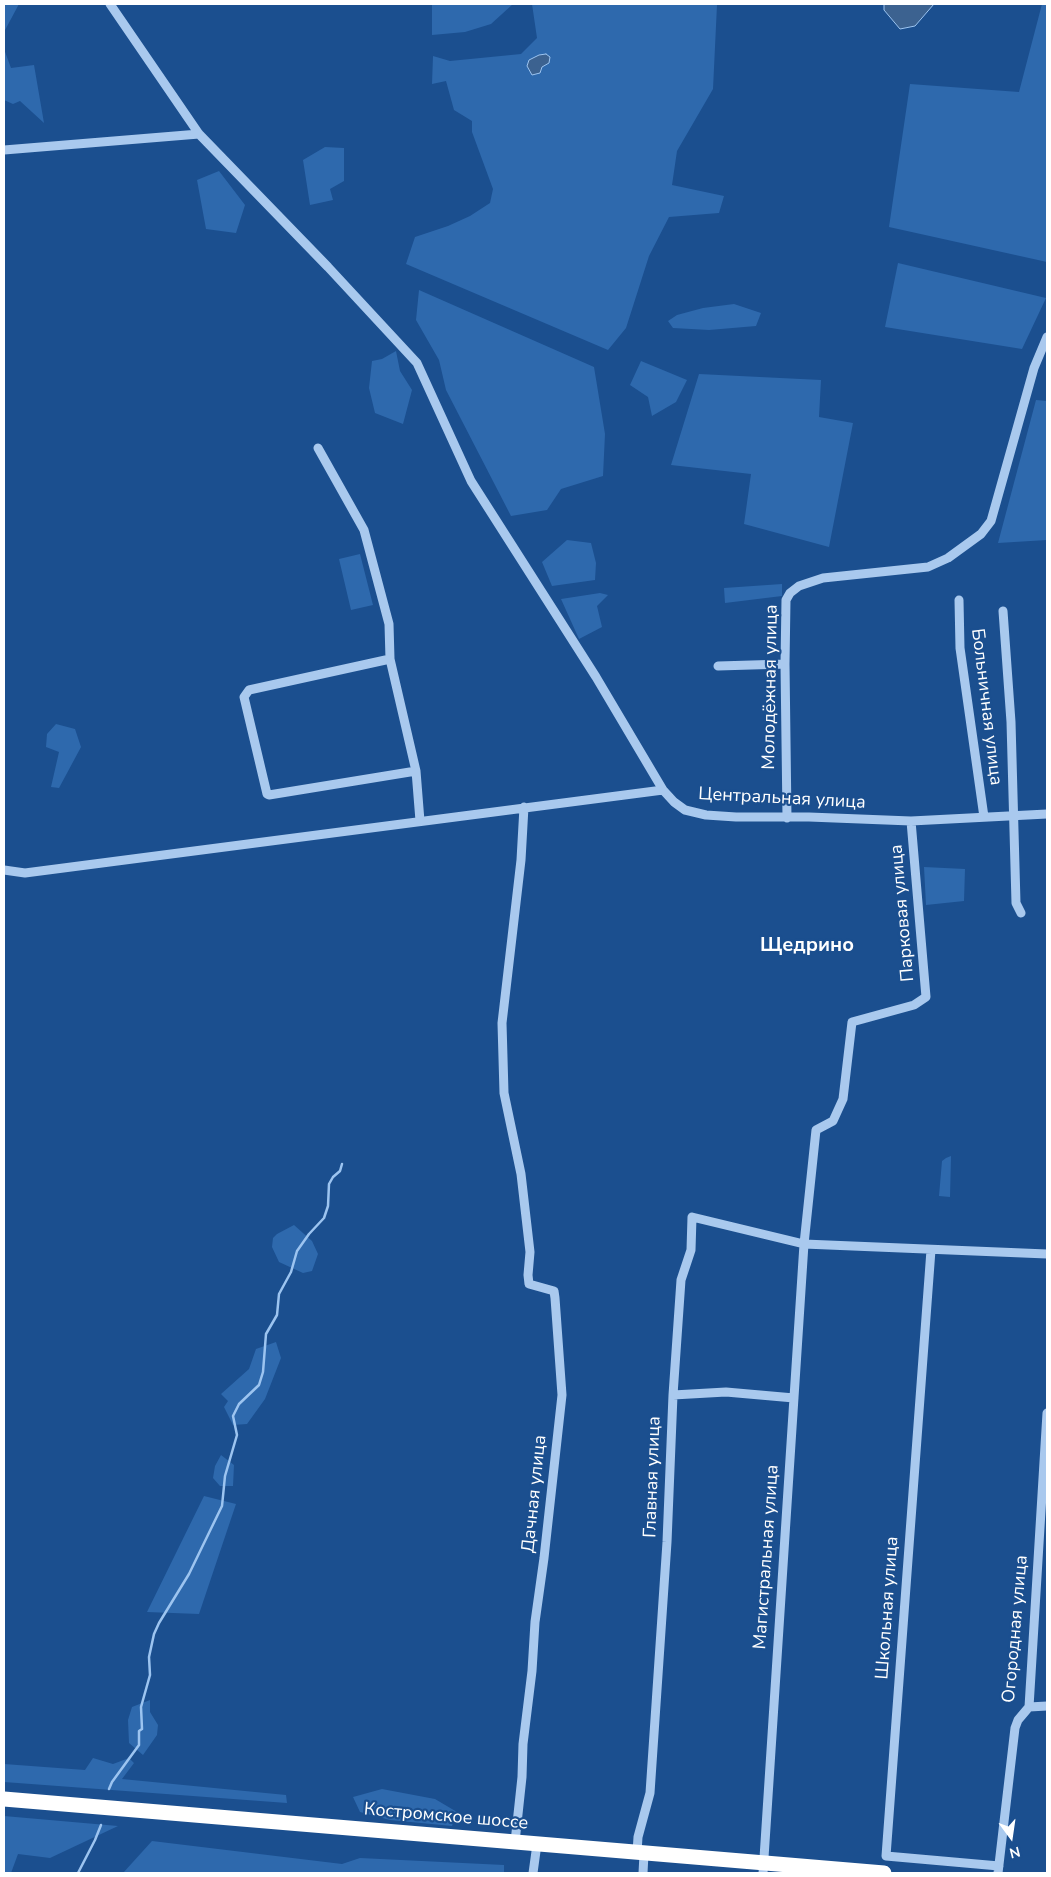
<!DOCTYPE html>
<html>
<head>
<meta charset="utf-8">
<style>
  body { margin:0 }
  #map { position:relative; width:1051px; height:1877px; overflow:hidden; background:#1b4f8f; font-family:"Nunito Sans",sans-serif }
  canvas { display:block }
  .frame { position:absolute; inset:0; border:5px solid #fff; pointer-events:none }
  .north { position:absolute; left:986px; top:1812px; width:50px; height:50px; -webkit-text-stroke:4px #1b4f8f; paint-order:stroke; rotate:166deg; font-size:14px; font-weight:700; line-height:20px; text-align:center; color:#fff }
  .north::after { content:''; display:block; margin:auto; width:18px; height:22px; background:#fff; clip-path:polygon(50% 0,100% 100%,50% 72%,0 100%) }
</style>
</head>
<body>
<div id="map">
<canvas width="1051" height="1877"></canvas>
<div class="frame"></div>
<div class="north">N</div>
</div>
<script>
const ctx = document.querySelector('canvas').getContext('2d');
ctx.lineJoin = 'round';
function fill(path, color) { ctx.fillStyle = color; ctx.fill(path, 'evenodd'); }
const shape = rows => new Path2D(rows.map(r => 'M' + r).join(''));
function stroke(path, color, width, dash) { ctx.strokeStyle = color; ctx.lineWidth = width; ctx.lineCap = dash ? 'butt' : 'round'; ctx.setLineDash(dash || []); ctx.stroke(path); }
function drawText(font, color, halo, rows, align = 'center') {
  ctx.font = font + ' "Nunito Sans",sans-serif'; ctx.lineWidth = 4.5; ctx.setLineDash([]); ctx.textBaseline = 'middle'; ctx.strokeStyle = halo; ctx.fillStyle = color; for (const [text, x, y, turn = 0] of rows) {
    ctx.save(); ctx.translate(x, y); ctx.rotate((+turn || 0) * Math.PI / 180); ctx.textAlign = isNaN(turn) ? turn : align; if (halo) ctx.strokeText(text, 0, 0); ctx.fillText(text, 0, 0); ctx.restore();
  }
}
fill(shape([
  [4,4,19,4,4,32],
  [432,4,513,4,491,24,465,32,432,35],
  [532,4,717,5,713,89,677,151,672,185,724,196,719,213,669,217,649,256,626,328,608,350,406,264,415,237,448,226,470,216,490,203,493,189,472,132,472,121,454,110,446,81,432,84,433,56,450,61,521,54,537,38],
  [1042,4,1047,4,1047,262,889,227,910,84,1019,92],
  [4,49,11,68,34,65,44,123,20,101,13,104,4,100],
  [325,147,344,148,344,181,330,189,333,200,310,205,303,160],
  [219,171,245,205,236,233,206,229,197,180],
  [898,263,1046,298,1022,349,885,327],
  [419,290,594,367,605,434,603,476,561,489,547,510,511,516,446,390,439,360,416,320],
  [734,304,761,313,756,326,709,330,673,328,668,321,677,315,703,308],
  [396,351,400,371,412,390,403,424,375,413,369,388,372,361,382,359],
  [641,361,687,380,676,402,652,416,648,397,630,385],
  [699,374,821,380,819,417,853,423,829,547,744,524,751,474,671,465],
  [1036,400,1047,401,1047,540,998,543],
  [567,540,591,543,596,563,595,580,552,586,542,562],
  [360,554,373,605,351,610,339,559],
  [782,584,782,596,725,603,724,588],
  [600,593,608,595,597,606,602,627,579,639,561,599],
  [56,724,75,729,81,747,59,788,51,787,59,752,46,747,47,734],
  [924,867,965,869,964,901,926,905],
  [951,1156,950,1197,939,1196,942,1161,946,1158],
  [294,1225,312,1241,318,1254,312,1271,303,1273,279,1262,272,1247,273,1238,277,1234],
  [276,1342,281,1358,265,1399,247,1424,233,1425,224,1407,228,1401,221,1394,249,1369,256,1349],
  [221,1455,234,1465,233,1486,220,1486,213,1478,215,1466],
  [204,1496,236,1504,199,1614,147,1612],
  [150,1700,150,1712,158,1725,157,1735,143,1755,129,1743,128,1720,132,1707],
  [93,1758,113,1764,129,1758,134,1763,122,1779,286,1795,287,1803,4,1782,4,1764,85,1770],
  [382,1789,435,1799,457,1812,452,1826,390,1820,360,1812,353,1797],
  [4,1816,118,1826,50,1858,18,1854,11,1873,4,1873],
  [152,1841,342,1864,360,1858,504,1865,504,1873,123,1873]
]), '#2e69ad');
const water = shape([
  [884,4,934,4,915,26,900,29,884,10,884,4],
  [546,54,550,57,549,63,542,67,540,73,532,75,527,66,529,60,539,55,546,54]
]);
fill(water, '#3c6290');
stroke(water, '#9cc4f0', 1);
stroke(shape([
  [109,1789,112,1782,139,1745,139,1731,142,1729,141,1707,150,1675,149,1657,154,1634,159,1623,189,1574,222,1506,225,1476,237,1435,233,1416,239,1404,259,1385,263,1372,266,1334,277,1315,279,1294,291,1272,297,1251,309,1234,324,1218,328,1206,329,1184,333,1177,340,1171,342,1164],
  [78,1873,95,1840,101,1825]
]), '#9cc4f0', 2.5);
stroke(shape([
  [110,4,199,134,328,267,417,363,471,481,596,677,663,790,674,802,685,810,706,815,736,817,809,817,911,821,1047,814],
  [4,150,199,134],
  [318,448,364,530,389,624,390,659,416,771,420,821],
  [959,600,960,648,984,817],
  [1003,611,1011,722,1016,903,1021,913],
  [390,659,249,690,244,697,267,794,269,795,416,771],
  [718,666,785,664],
  [787,818,785,664,786,600,790,593,799,586,823,578,928,567,948,558,981,534,991,521,1034,368,1047,337],
  [4,870,25,873,663,790],
  [931,1250,886,1856,999,1866],
  [673,1395,726,1392,794,1398],
  [1029,1707,1047,1706],
  [515,1842,522,1777,523,1744,532,1671,535,1622,544,1558,562,1395,555,1298,554,1291,529,1284,528,1275,530,1252,521,1174,504,1093,502,1023,521,860,524,807],
  [637,1853,638,1837,650,1793,667,1542,673,1395,681,1280,691,1250,692,1217,804,1244,1047,1254],
  [533,1873,537,1844],
  [643,1873,644,1854],
  [763,1873,804,1244,816,1130,833,1121,843,1099,852,1022,914,1005,926,997,911,821],
  [998,1873,1015,1728,1018,1720,1029,1707,1047,1413]
]), '#a9c9ee', 9);
stroke(shape([
  [4,1799,884,1873]
]), '#fff', 15);
drawText('18px', '#fff', '#1b4f8f', [
  ["Молодёжная улица",771,687,-89],
  ["Больничная улица",986,707,83],
  ["Центральная улица",782,799,3],
  ["Парковая улица",903,913,-95],
  ["Главная улица",653,1477,-88],
  ["Дачная улица",535,1494,-84],
  ["Магистральная улица",767,1557,-86],
  ["Школьная улица",888,1608,-86],
  ["Огородная улица",1016,1629,-85],
  ["Костромское шоссе",446,1817,5]
]);
drawText('bold 20px', '#fff', '#1b4f8f', [
  ["Щедрино",807,946]
]);
</script>
</body>
</html>
